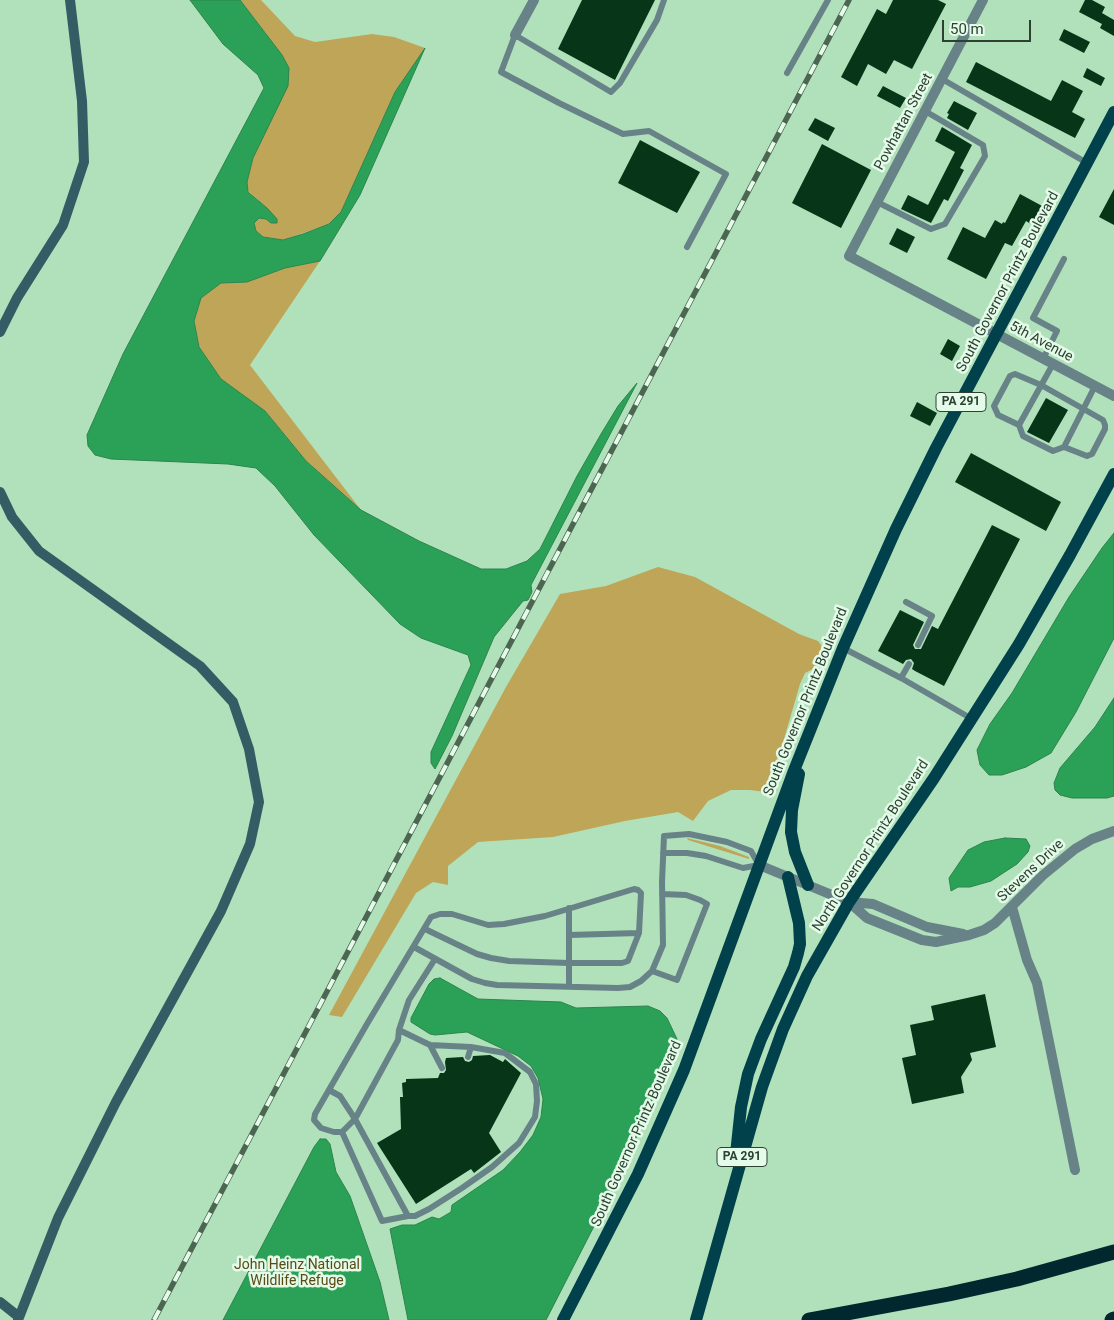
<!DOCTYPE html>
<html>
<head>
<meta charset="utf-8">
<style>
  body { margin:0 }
  #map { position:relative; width:1114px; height:1320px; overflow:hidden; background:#b1e1bb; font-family:Roboto,sans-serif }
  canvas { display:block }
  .scale { position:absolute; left:942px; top:20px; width:89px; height:22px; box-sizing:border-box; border:2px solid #2d4031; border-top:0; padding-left:6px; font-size:15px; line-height:18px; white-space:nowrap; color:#2d4031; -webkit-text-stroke:4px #e3fbe8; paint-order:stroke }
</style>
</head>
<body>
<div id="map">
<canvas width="1114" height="1320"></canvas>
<div class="scale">50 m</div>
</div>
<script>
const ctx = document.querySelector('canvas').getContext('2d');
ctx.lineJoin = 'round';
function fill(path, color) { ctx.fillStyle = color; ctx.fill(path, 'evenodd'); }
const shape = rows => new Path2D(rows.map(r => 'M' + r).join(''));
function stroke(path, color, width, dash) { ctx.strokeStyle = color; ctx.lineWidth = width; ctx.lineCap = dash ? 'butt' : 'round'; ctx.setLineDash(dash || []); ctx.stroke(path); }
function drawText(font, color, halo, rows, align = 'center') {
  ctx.font = font + ' Roboto,sans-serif'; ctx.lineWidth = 5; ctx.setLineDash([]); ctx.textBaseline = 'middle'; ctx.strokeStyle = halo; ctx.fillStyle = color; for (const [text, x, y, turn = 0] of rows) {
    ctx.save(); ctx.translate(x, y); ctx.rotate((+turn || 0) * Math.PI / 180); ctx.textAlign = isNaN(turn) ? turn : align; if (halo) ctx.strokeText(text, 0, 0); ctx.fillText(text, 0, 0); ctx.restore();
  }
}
fill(shape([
  [240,0,261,0,295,36,315,42,372,34,394,37,425,48,395,92,341,212,329,224,283,240,263,237,256,231,253,223,259,218,266,219,271,223,267,208,248,191,247,182,253,158,289,68,282,55],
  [320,261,250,365,361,510,306,461,265,411,221,379,199,347,194,321,200,298,221,283,247,282,285,268],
  [658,567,695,577,799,634,818,641,824,649,822,660,817,667,805,673,800,684,784,739,765,792,750,790,731,790,708,801,693,821,678,812,625,821,553,837,478,842,448,866,448,885,433,882,416,893,342,1017,329,1015,506,687,560,594,606,586],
  [687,838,720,846,749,857,749,859,688,840]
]), '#bea558');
const water = shape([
  [190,0,240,0,282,55,289,68,288,86,253,158,247,182,248,192,267,208,277,219,277,223,271,223,266,219,259,218,254,223,256,231,263,237,283,240,303,234,329,224,341,212,395,92,425,48,360,195,320,261,285,268,247,282,221,283,201,298,194,321,199,347,221,379,265,411,306,461,361,510,419,541,481,569,506,569,527,561,540,549,577,476,601,434,618,406,637,383,531,585,532,592,528,600,523,601,494,637,452,736,435,769,431,763,431,752,471,665,468,655,421,638,400,624,314,535,275,486,256,468,228,464,111,459,95,455,88,446,87,435,123,354,264,88,258,75,223,44,190,0],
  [1114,533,1114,638,1076,712,1051,753,1026,767,1002,775,989,775,980,765,977,750,990,724,1012,693,1069,597,1102,548,1114,533],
  [1114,698,1114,796,1107,798,1072,798,1060,795,1055,790,1054,783,1060,768,1095,727,1114,698],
  [1005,838,1026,839,1030,846,1028,852,1017,864,991,881,970,887,958,887,951,891,949,878,968,850,984,842,1005,838],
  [440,978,478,999,561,1002,576,1008,648,1006,660,1011,667,1018,677,1039,645,1118,612,1191,546,1320,408,1320,390,1229,402,1225,415,1225,432,1217,439,1219,451,1212,452,1205,503,1170,520,1152,533,1135,541,1117,543,1099,538,1078,531,1066,518,1056,467,1032,435,1035,430,1034,411,1022,411,1018,429,984,434,979,440,978],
  [320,1139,326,1139,330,1144,336,1172,350,1196,380,1282,389,1320,223,1320,314,1147,320,1139]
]);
fill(water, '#2ba158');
stroke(water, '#2c844c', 1);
fill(shape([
  [582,0,655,0,615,80,558,49],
  [893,0,938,0,946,4,912,69,894,60,886,74,868,64,857,86,841,77,877,9,886,14],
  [1085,0,1092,0,1105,7,1102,13,1114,20,1114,36,1100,28,1102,24,1079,12],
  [1064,29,1090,42,1084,53,1059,40],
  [976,62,1051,101,1062,80,1083,91,1072,112,1085,119,1075,138,966,82],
  [1087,68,1105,78,1101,86,1083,77],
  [883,86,906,98,900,108,877,96],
  [954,101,977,113,968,130,947,118,949,114,947,113],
  [815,118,835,128,828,141,808,130],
  [942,127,972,145,960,168,964,170,948,201,944,199,931,223,901,209,908,195,928,205,955,152,935,141],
  [640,140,700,172,677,213,618,183],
  [822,144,871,170,841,228,792,203],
  [1114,189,1114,225,1099,217],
  [1020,194,1044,207,1034,226,1026,221,1012,246,1005,243,986,279,947,259,963,227,985,238,995,220,1002,224,1003,222,1005,223],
  [897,228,915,237,907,253,889,244],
  [948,339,960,346,952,361,940,354],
  [1046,398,1068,410,1049,443,1027,432],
  [917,402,937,413,930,426,910,416],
  [971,453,1061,502,1046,531,955,482],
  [992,525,1020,539,944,686,915,671,912,669,914,663,911,659,906,660,903,664,878,651,900,610,924,622,913,645,915,649,921,649,932,626,938,629],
  [985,994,996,1047,970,1053,972,1060,961,1077,964,1093,912,1104,902,1058,916,1055,910,1025,934,1020,931,1006],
  [490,1055,503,1062,505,1059,521,1073,489,1133,501,1152,474,1173,471,1169,416,1204,377,1143,401,1129,400,1097,403,1097,402,1083,406,1082,406,1079,438,1078,440,1073,444,1073,446,1070,445,1062,446,1058,463,1057,465,1061,469,1062,472,1060,473,1056]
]), '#063518');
stroke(shape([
  [664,0,657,20,620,83,611,92,515,35,501,72,559,103,623,134,649,131,726,174,687,247],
  [787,73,828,0],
  [942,79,1087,163],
  [877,202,931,229,945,224,985,156,983,145,925,111],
  [1043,359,1057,331,1033,318,1064,259],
  [1053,364,1019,425,1023,436,1053,451,1064,447,1095,386],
  [1019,425,998,415,994,406,1010,376,1015,374,1041,385,1103,420,1105,425,1105,429,1092,454,1087,456,1064,447],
  [906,602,932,616,918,645],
  [843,648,901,678,972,719],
  [901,678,909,664],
  [425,929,477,954,491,958,509,961,569,963,622,963,628,961,639,933,641,893,638,890,634,889,545,916,504,924,488,925,452,914,440,914,431,917,367,1024,315,1114,314,1120,321,1128,334,1132,342,1132,382,1221,408,1216,355,1119,398,1040,399,1030,409,1000,435,959],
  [569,935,639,933],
  [414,947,472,979,485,983,497,985,618,988,630,987,641,981,652,971,663,945,662,882,664,836,689,834,727,842,751,851,759,865,743,868,706,856,687,853,663,853],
  [652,971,677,980,707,904,700,900,686,895,662,894],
  [569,987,569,908],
  [399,1030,430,1045,471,1047,505,1053,530,1072,536,1084,537,1101,535,1117,519,1143,492,1167,462,1188,429,1209,415,1216,408,1216],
  [430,1045,442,1068],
  [468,1057,471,1047],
  [329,1090,340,1096,355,1119,342,1132]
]), '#688388', 6);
stroke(shape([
  [983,0,849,256,1114,396],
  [515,35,534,0],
  [759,865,849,902,873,904,927,927,963,934],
  [849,902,867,918,922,940,936,942,969,935,984,930,995,923,1042,876,1075,849,1092,839,1114,831],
  [1012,907,1027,960,1037,983,1075,1170]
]), '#688388', 10);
stroke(shape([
  [0,332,17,298,63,225,84,162,82,101,70,0],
  [0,492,12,517,39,551,200,666,233,702,249,749,259,802,250,844,221,911,116,1102,58,1218,18,1320],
  [0,1302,19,1317]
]), '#335c65', 10);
stroke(shape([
  [799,774,792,810,791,832,795,852,808,885],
  [736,1154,741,1107,748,1074,761,1039,794,967,798,953,800,944,799,923,788,877],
  [563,1320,638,1174,684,1070,793,773,843,648,896,529,936,448,1114,112],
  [696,1320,762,1087,783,1029,807,976,849,902,934,778,1019,644,1070,555,1114,474]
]), '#00414b', 12);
stroke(shape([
  [809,1320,949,1294,1017,1279,1114,1252],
  [1112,1320,1114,1319]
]), '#01282e', 15);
const rail = shape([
  [154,1320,849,0]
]);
stroke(rail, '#4c6652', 5.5);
stroke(rail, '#e3fbe8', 4, [11]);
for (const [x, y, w] of [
  [961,402,50],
  [742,1157,50]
]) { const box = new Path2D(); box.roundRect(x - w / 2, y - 9.5, w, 19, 4); ctx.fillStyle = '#e3fbe8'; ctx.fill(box); stroke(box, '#2d4031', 1); }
drawText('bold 12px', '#2d4031', null, [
  ["PA 291",961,402],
  ["PA 291",742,1157]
]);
drawText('14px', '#2d4031', '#e3fbe8', [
  ["Powhattan Street",904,122,-62],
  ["South Governor Printz Boulevard",1008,282,-62],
  ["5th Avenue",1041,342,28],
  ["South Governor Printz Boulevard",806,702,-68],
  ["North Governor Printz Boulevard",871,846,-57],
  ["Stevens Drive",1031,871,-43],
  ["South Governor Printz Boulevard",637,1134,-66]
]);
drawText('14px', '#5a4a16', '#e3fbe8', [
  ["John Heinz National",297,1265],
  ["Wildlife Refuge",297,1281]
]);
</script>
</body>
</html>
